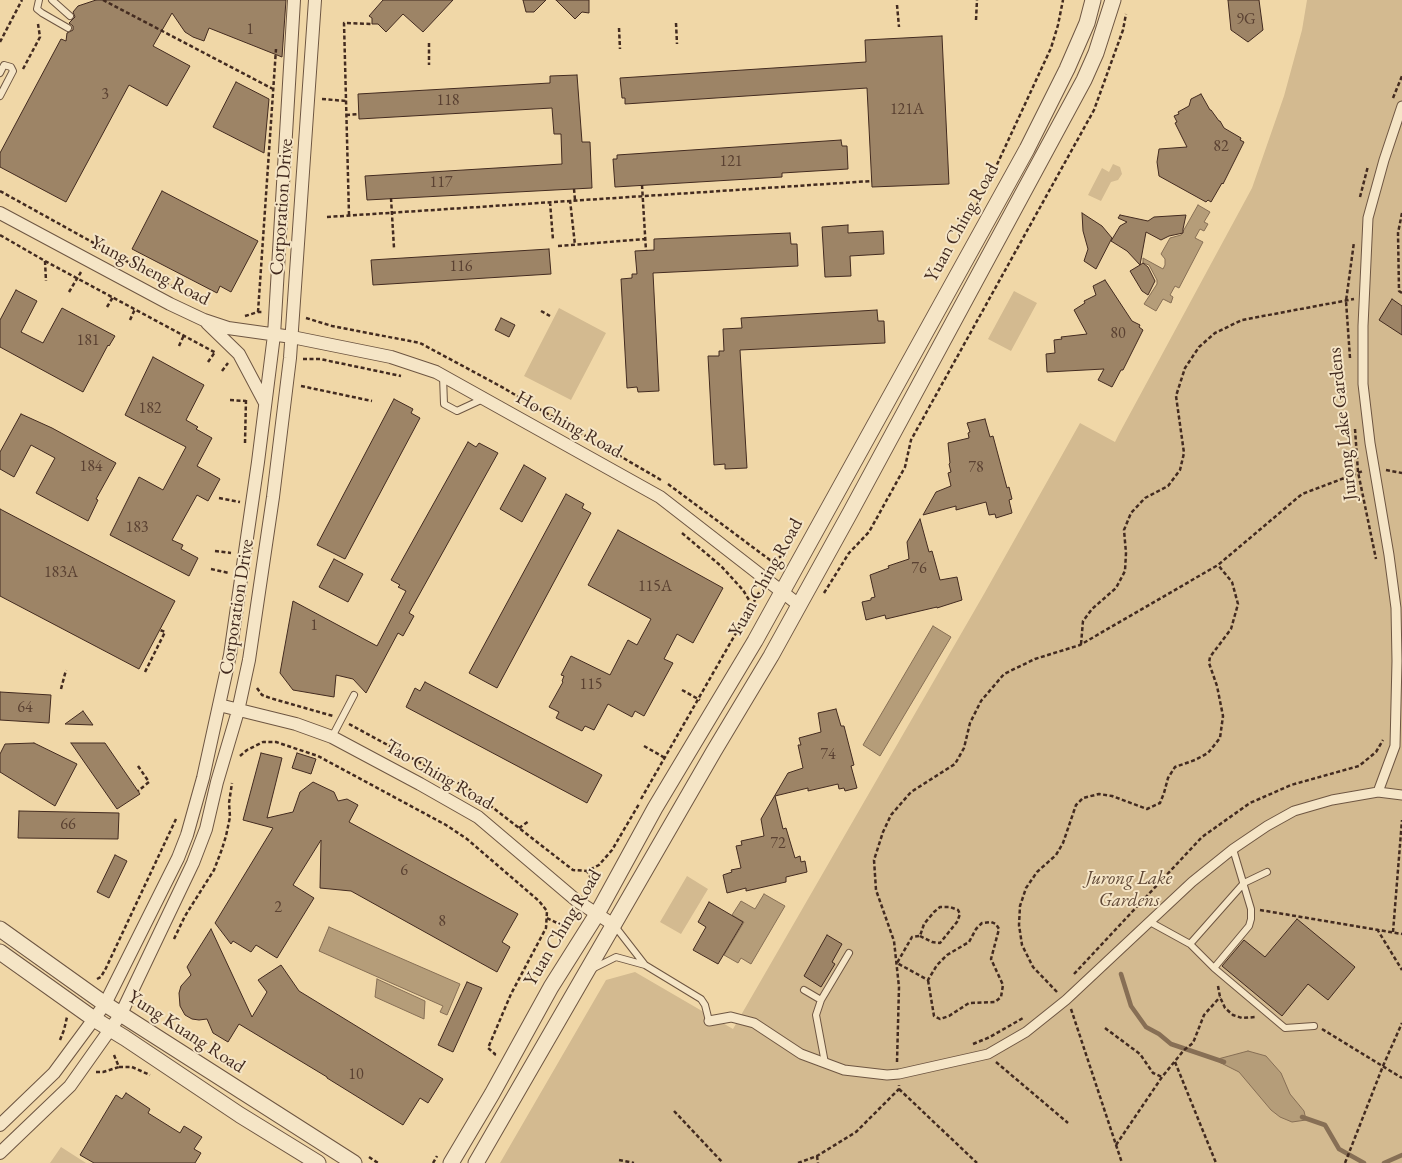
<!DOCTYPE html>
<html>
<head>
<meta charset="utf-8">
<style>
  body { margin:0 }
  canvas { display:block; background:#f0d7a7 }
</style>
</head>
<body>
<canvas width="1402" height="1163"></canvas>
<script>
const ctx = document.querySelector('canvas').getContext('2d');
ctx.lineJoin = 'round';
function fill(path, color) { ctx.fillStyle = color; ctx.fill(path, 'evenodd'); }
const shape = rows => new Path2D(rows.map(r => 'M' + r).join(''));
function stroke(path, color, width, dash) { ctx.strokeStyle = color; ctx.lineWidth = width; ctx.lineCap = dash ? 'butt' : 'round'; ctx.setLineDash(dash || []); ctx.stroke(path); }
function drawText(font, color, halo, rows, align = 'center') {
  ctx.font = font + ' "EB Garamond",serif'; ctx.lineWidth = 4; ctx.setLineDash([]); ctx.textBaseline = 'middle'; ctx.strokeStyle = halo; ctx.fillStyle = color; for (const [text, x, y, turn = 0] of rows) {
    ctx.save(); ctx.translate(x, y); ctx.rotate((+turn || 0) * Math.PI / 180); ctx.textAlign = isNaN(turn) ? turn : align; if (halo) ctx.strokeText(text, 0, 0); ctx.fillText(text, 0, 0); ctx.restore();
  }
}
fill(shape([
  [1307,0,1402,0,1402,1163,500,1163,606,980,635,972,733,1029,984,594,1080,423,1115,442,1119,434,1252,188,1284,96,1302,30],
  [1113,164,1120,167,1122,174,1118,180,1111,182,1101,201,1088,195,1102,168,1109,172],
  [1014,291,1037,303,1011,351,988,339],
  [559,308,606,333,571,400,524,376],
  [687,876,708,889,681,934,660,922],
  [61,1147,86,1163,50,1163]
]), '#d3ba90');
const water = shape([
  [1198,205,1210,212,1204,222,1208,224,1204,231,1200,229,1195,238,1203,242,1179,288,1175,286,1170,295,1173,297,1171,303,1163,299,1156,311,1144,304,1157,284,1157,280,1149,265,1143,263,1143,258,1163,269,1165,265,1165,259,1161,254,1170,238,1181,235,1198,205],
  [933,626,951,637,880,756,863,745,933,626],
  [764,894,785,906,751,964,741,958,738,963,724,955,744,922,732,915,741,901,755,909,764,894],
  [329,927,460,984,447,1015,440,1012,443,1006,319,951,329,927],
  [377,979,425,1001,424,1019,375,997,377,979],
  [1248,1051,1266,1056,1281,1073,1290,1094,1304,1111,1306,1120,1292,1122,1280,1117,1271,1110,1239,1072,1219,1062,1218,1059,1248,1051]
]);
fill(water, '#b59d79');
stroke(water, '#876f55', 1);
stroke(shape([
  [1121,974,1131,1006,1146,1027,1159,1034,1171,1044,1224,1062],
  [1302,1117,1325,1125,1339,1149,1364,1163],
  [1384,1163,1402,1155]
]), '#876f55', 4.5);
const building = shape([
  [96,0,286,0,282,57,209,28,204,41,193,37,185,32,172,13,153,46,190,66,167,106,129,85,66,202,0,167,0,153,61,39,66,41,67,33,73,30,73,26,69,23,75,17,73,12,78,6,96,0],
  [383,0,453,0,423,32,403,14,386,32,378,24,372,24,372,18,369,16,383,0],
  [523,0,546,0,534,12,526,12,523,0],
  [556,0,589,0,589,13,582,12,575,19,556,0],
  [1228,0,1259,0,1263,30,1248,42,1231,30,1228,0],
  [942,36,949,184,872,187,867,88,625,104,625,98,622,98,620,78,866,62,865,40,942,36],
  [577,75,582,142,590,142,592,188,367,200,365,176,562,164,561,134,554,134,552,108,359,119,358,94,550,83,550,76,577,75],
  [236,82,269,99,264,153,213,127,236,82],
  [1201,94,1210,110,1211,110,1219,121,1220,121,1224,128,1241,138,1240,140,1244,142,1223,184,1222,183,1211,202,1208,200,1206,202,1159,176,1157,162,1159,149,1187,147,1175,123,1177,122,1174,116,1179,114,1178,112,1189,106,1191,99,1201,94],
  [841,140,842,146,847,146,848,169,782,173,782,177,615,187,613,159,617,159,617,155,841,140],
  [162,191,258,241,231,292,220,286,217,293,132,249,162,191],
  [1082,213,1102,226,1112,238,1096,269,1084,261,1088,249,1083,231,1082,213],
  [1120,215,1148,221,1154,217,1186,215,1183,229,1183,233,1169,236,1161,240,1146,232,1140,265,1143,263,1148,267,1155,281,1148,295,1142,291,1130,271,1140,265,1127,251,1111,241,1120,226,1127,222,1118,218,1120,215],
  [848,225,848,233,883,231,884,254,850,256,851,276,825,277,822,227,848,225],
  [790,233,791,244,797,244,798,266,653,273,659,391,638,392,637,387,627,388,621,279,632,278,632,274,637,274,635,251,654,250,654,239,790,233],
  [549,249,551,274,373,285,371,260,549,249],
  [1105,280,1132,321,1140,325,1139,327,1143,330,1123,370,1121,370,1112,387,1098,380,1104,369,1047,372,1046,354,1055,353,1054,340,1062,339,1061,337,1087,334,1074,310,1085,303,1084,301,1096,295,1093,286,1105,280],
  [16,290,37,301,21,332,43,343,62,308,115,336,109,346,108,345,83,392,0,347,0,320,16,290],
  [1392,299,1402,306,1402,335,1379,320,1392,299],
  [877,310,878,321,884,321,885,343,740,350,747,468,725,469,725,464,714,465,708,356,719,356,719,351,724,351,723,329,742,328,741,318,877,310],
  [501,318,515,325,509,337,495,330,501,318],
  [153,357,204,385,186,420,198,427,196,429,212,438,197,466,220,479,208,501,197,495,172,540,183,545,181,549,198,558,189,576,110,535,139,477,163,490,186,447,125,415,153,357],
  [394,399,413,409,411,413,420,418,345,559,317,545,394,399],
  [21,414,52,428,116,463,96,499,98,500,88,521,36,493,55,458,31,445,14,477,0,469,0,452,21,414],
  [985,419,990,437,993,436,1007,488,1009,487,1012,499,1009,500,1012,513,996,518,995,514,989,515,986,502,956,510,956,506,923,515,936,492,951,486,948,473,951,472,949,464,950,463,948,443,969,438,968,433,970,432,967,423,985,419],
  [468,442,476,447,479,443,498,453,409,613,414,616,403,636,398,633,366,693,353,679,336,675,334,697,293,690,280,673,293,601,377,646,406,591,398,587,400,585,391,580,468,442],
  [524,465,546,478,522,522,500,509,524,465],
  [566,494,584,504,582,508,591,513,497,688,469,673,566,494],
  [0,509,175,601,139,669,0,596,0,509],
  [920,519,929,552,932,551,940,580,957,577,962,600,937,608,937,607,886,619,885,615,866,620,862,602,871,600,871,598,875,597,870,575,889,568,888,566,909,559,907,542,920,519],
  [618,530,723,588,693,643,677,634,664,659,673,663,644,716,635,711,632,717,608,704,594,730,585,726,582,731,556,718,559,712,549,707,563,682,562,681,564,676,561,675,571,656,610,675,628,640,637,645,651,619,588,585,618,530],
  [334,559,363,574,348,602,319,587,334,559],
  [425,682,602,775,587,803,406,707,415,688,420,691,425,682],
  [0,692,51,695,49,723,0,720,0,692],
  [836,709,841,726,844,726,854,765,851,766,857,788,845,791,844,788,839,789,838,784,808,791,808,788,775,796,783,829,786,828,795,858,800,856,801,862,805,861,807,872,786,877,786,882,746,891,746,888,727,893,723,875,732,872,731,870,741,868,736,846,742,845,741,841,764,836,761,819,788,773,803,768,798,745,801,745,799,738,821,732,818,713,836,709],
  [83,711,93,725,65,724,83,711],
  [34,743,77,764,55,806,0,772,0,754,5,744,34,743],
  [71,743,105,743,140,794,117,809,71,743],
  [261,753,282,758,267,818,293,812,300,792,313,782,334,792,338,801,347,799,358,805,349,822,518,914,502,942,510,947,497,972,351,891,320,888,321,840,293,885,314,898,277,958,256,945,251,952,233,941,231,944,215,923,273,828,243,820,261,753],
  [297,753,316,759,311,774,292,768,297,753],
  [19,811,119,813,118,839,18,838,19,811],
  [115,855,127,861,109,898,97,892,115,855],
  [709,902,743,922,718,964,693,950,706,927,698,922,709,902],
  [1297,919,1355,967,1328,1000,1308,984,1282,1016,1222,966,1244,940,1265,957,1297,919],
  [211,929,252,1017,267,992,258,980,281,965,299,991,443,1079,428,1103,420,1098,403,1125,327,1078,327,1077,239,1024,228,1042,213,1033,207,1019,199,1020,192,1019,185,1015,180,1006,179,993,181,986,191,975,187,967,211,929],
  [827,935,842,944,832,962,835,964,821,987,804,976,827,935],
  [467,982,482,988,453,1052,438,1045,467,982],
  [126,1093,150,1109,148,1113,180,1133,184,1126,202,1137,194,1149,201,1153,195,1163,94,1163,80,1155,116,1095,122,1099,126,1093]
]);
fill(building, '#9d8466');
stroke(building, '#432b20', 1);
const service = shape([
  [39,0,37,9,42,13,68,28],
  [52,0,70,16],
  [0,73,4,65,11,67,13,71,0,96],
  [443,376,444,404,457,411,483,399],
  [332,737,354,695],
  [1150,922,1190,944,1214,968,1285,1028,1314,1026],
  [614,925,645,965],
  [1190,944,1244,883,1267,872],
  [594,968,616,957,645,965,701,999,705,1005,709,1021],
  [1214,968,1249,926,1251,919,1251,909,1233,849],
  [804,990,821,1000,849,953],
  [821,1000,816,1015,825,1063]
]);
const pedestrian = shape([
  [1378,792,1395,746,1397,661,1396,608,1389,555,1370,443,1363,384,1363,326,1368,218,1384,160,1402,106],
  [709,1021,731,1017,754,1023,801,1054,844,1070,887,1075,899,1074,988,1054,1026,1032,1066,1000,1192,882,1233,849,1267,826,1294,811,1332,800,1378,792,1402,795]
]);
const minor = shape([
  [0,213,170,304,204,320,228,328,292,337,391,357,436,372,660,497,799,605],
  [207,323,239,354,265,403],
  [219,705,296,724,332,737,420,784,478,817,577,901,614,925],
  [0,1125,54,1073,105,1004,178,858,187,835,203,778,230,655,258,462,274,335,294,0],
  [0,1153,70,1086,121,1014,193,863,206,829,217,782,238,711,249,660,273,497,290,358,315,0]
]);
const tertiary = shape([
  [0,929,105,1004,354,1163],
  [0,952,94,1019,125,1038,240,1115,318,1163],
  [451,1163,492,1094,551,987,597,914,655,808,755,641,1027,149,1067,69,1087,23,1093,0],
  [476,1163,714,751,771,656,850,513,1084,80,1096,53,1113,0]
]);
stroke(service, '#6e5642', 8);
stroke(pedestrian, '#6e5642', 11);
stroke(minor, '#6e5642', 14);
stroke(tertiary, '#6e5642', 17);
stroke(shape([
  [103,0,273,89],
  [897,5,899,27],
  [976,20,977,0],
  [676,23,677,44],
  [619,28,620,49],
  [0,42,22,0],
  [429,43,429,65],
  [23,69,40,37,38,24],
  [1393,98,1402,76],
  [322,99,346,101],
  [346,115,359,114],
  [642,185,646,251],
  [574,189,575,200],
  [0,191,193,298],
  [1360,197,1368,166],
  [391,198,394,248],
  [570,200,575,245],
  [550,202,553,240],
  [1402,213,1398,233,1399,291,1402,293],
  [349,215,344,23,372,24],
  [327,217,872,181],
  [971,217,994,171,1051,48,1058,25,1063,0],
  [0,235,45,261,216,353],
  [558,246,646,239],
  [45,261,46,281],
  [69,292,81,272],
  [107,307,113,297],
  [541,311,550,316],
  [258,312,276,49],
  [245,316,258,312,263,312],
  [306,318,332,326,420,343,500,386,661,480],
  [130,320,135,309],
  [179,346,184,335],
  [1350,358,1346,301,1354,242],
  [303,359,320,359,401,376],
  [208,362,215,352],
  [222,371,228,363],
  [301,386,372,401],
  [230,400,246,401],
  [1355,429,1358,472,1376,559],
  [245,443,246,399],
  [1386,470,1402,473],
  [668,484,770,560,786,555],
  [219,498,240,502],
  [682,533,721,566,743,590,752,605],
  [215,551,231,553],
  [211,569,229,573],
  [773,569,779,558],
  [824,593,849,553,869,532,905,467,911,440,1094,110,1123,30,1126,14],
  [1081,644,1083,621,1092,609,1116,588,1125,571,1126,553,1124,530,1131,513,1145,498,1168,486,1180,470,1184,453,1176,396,1185,368,1199,347,1215,333,1242,320,1354,299],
  [145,672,165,632,160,630],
  [257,688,262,695,270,698,333,716],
  [61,689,66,670],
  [682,690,700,700],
  [349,724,469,789,573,870,587,871,599,865,612,850,639,804],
  [644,746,665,758],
  [240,756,247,750,263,742,276,742,318,756,446,825,467,839,539,901,547,911,546,928,511,994,488,1048,495,1054,494,1056],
  [138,766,149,782,138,791],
  [641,799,760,591],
  [519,828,529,821],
  [584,890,591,878,587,871],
  [1260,910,1402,934],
  [547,918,563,926,571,912],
  [1377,929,1402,970],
  [1393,932,1402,820],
  [920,936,932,942,940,943,957,922,960,914,958,910,950,907,940,907,934,912,924,924,920,936,912,937,897,963,928,980,937,965,947,955,969,942,976,929,982,923,991,922,996,924,999,929,991,959,1003,985,1001,997,995,1002,969,1003,949,1016,940,1019,934,1016,928,980],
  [174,939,185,916,214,870,222,849,226,836,230,817,229,803,232,783],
  [1074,974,1202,837,1250,803,1291,785,1359,766,1376,752,1383,740],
  [97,979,101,977,106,968,176,819],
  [1218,986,1220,997,1225,1008,1233,1015,1242,1018,1256,1017],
  [1057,992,1033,967,1022,945,1019,925,1020,906,1026,888,1037,872,1056,855,1063,843,1076,805,1083,798,1099,794,1112,796,1147,809,1160,803,1164,793,1168,778,1175,767,1195,760,1208,753,1220,738,1223,716,1217,686,1209,663,1210,657,1231,629,1238,604,1232,582,1218,565],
  [1071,1009,1122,1163],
  [1105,1028,1140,1054,1153,1073,1162,1077],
  [1322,1029,1402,1078],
  [60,1040,64,1030,67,1017],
  [973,1044,990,1037,1023,1018],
  [114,1055,119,1067,132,1067,150,1075],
  [897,1062,899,987,894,941,876,890,874,860,883,832,891,815,911,792,955,764,964,748,970,723,981,701,1004,674,1035,659,1080,645,1218,565,1302,494,1363,471],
  [996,1062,1068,1123],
  [1175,1062,1216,1163],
  [96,1072,103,1072,119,1067],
  [899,1089,977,1163],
  [674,1111,723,1163],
  [1116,1145,1162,1077,1184,1050,1193,1043,1204,1015,1220,997],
  [817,1156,818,1163],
  [369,1157,378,1163],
  [619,1160,634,1163],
  [433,1163,437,1156],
  [798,1163,817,1156,856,1132,899,1089,899,1085],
  [1345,1163,1383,1066,1402,1023]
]), '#432b20', 2.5, [4, 2.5]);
stroke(service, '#f5e5c6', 6);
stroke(pedestrian, '#f5e5c6', 9);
stroke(minor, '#f5e5c6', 12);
stroke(tertiary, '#f5e5c6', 15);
drawText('16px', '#5a4132', null, [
  ["9G",1246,20],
  ["1",250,30],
  ["3",105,95],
  ["118",448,101],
  ["121A",907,110],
  ["82",1221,147],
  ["121",731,162],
  ["117",441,183],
  ["116",461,267],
  ["80",1118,334],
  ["181",88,341],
  ["182",150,409],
  ["184",91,467],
  ["78",976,468],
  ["183",137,528],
  ["76",919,569],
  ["183A",61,573],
  ["115A",655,587],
  ["1",314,626],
  ["115",591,685],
  ["64",25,708],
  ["74",828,755],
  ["66",68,825],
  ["72",778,844],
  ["6",404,871],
  ["2",278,908],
  ["8",442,922],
  ["10",356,1075]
]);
drawText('19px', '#432b20', '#f5e5c6', [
  ["Corporation Drive",282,207,-86],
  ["Yuan Ching Road",962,223,-61],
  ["Yung Sheng Road",150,271,27],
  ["Jurong Lake Gardens",1343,424,-96],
  ["Ho Ching Road",569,425,29],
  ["Yuan Ching Road",766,578,-61],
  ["Corporation Drive",237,607,-81],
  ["Tao Ching Road",439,775,30],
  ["Yuan Ching Road",563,928,-59],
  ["Yung Kuang Road",186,1032,33]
]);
drawText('italic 19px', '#604836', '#f5e5c6', [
  ["Jurong Lake",1129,879],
  ["Gardens",1129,901]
]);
</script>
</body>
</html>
